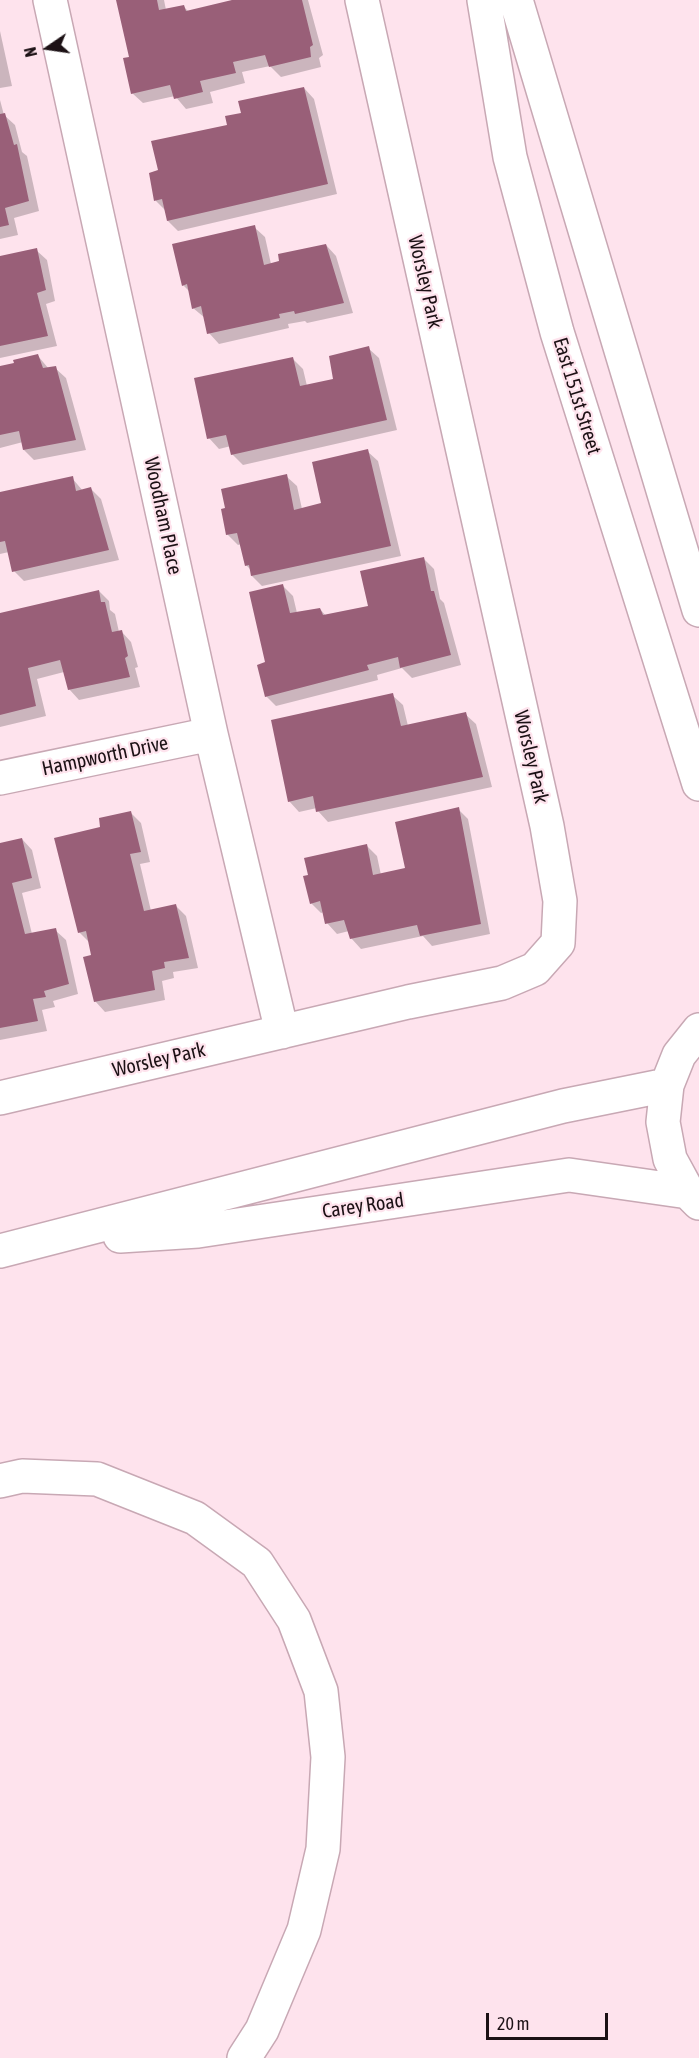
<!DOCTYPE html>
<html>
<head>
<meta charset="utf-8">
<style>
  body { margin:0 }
  #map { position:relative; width:699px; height:2058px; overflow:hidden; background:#fee3ed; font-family:"Asap Condensed",sans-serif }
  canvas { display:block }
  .north { position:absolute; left:18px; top:18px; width:60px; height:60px; -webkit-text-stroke:4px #fee3ed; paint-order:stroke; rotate:257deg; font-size:16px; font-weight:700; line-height:24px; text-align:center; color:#1c1115 }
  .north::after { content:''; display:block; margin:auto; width:21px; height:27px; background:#1c1115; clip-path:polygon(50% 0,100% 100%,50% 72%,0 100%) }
  .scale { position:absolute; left:486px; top:2013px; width:122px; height:27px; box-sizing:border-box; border:3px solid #1c1115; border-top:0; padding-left:8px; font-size:18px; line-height:21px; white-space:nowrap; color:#1c1115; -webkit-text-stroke:4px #fee3ed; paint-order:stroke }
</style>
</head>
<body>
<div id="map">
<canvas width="699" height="2058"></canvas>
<div class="north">N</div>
<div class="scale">20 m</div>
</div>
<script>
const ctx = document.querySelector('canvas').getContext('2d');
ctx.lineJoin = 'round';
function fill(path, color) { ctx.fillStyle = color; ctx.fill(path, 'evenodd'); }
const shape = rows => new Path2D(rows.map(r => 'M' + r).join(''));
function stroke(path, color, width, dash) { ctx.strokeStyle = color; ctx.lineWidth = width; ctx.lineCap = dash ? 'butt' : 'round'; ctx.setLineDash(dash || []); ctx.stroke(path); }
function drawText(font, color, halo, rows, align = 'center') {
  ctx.font = font + ' "Asap Condensed",sans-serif'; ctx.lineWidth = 4.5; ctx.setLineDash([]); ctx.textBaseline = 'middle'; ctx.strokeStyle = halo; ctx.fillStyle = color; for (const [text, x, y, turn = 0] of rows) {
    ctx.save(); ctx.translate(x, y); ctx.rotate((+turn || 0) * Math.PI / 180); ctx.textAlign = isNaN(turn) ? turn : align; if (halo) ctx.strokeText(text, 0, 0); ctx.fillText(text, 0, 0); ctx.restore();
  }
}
fill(shape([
  [117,0,164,0,166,10,183,6,189,12,234,0,308,0,323,55,319,58,321,67,281,77,270,66,242,72,245,83,210,92,213,103,186,109,175,96,143,103,132,93,130,58],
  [0,31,12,86,0,88],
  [304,88,314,99,337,194,178,231,168,221,166,211,156,201,151,174,160,171,229,126,243,114],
  [0,100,4,115,15,125,22,152,27,156,39,211,14,218,18,235,0,239],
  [254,227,265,237,271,264,326,245,336,256,353,313,307,323,305,321,288,324,289,328,219,344,209,333,205,318,193,308,190,292,183,285],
  [36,250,47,260,55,301,46,304,57,346,0,358,0,257],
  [368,348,379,358,397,430,243,465,232,454,231,446,219,449,209,438,292,358,303,369,307,386,335,380],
  [38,356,49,369,55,368,66,378,86,450,34,460,24,450,23,442,0,448,0,368],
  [367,451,378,461,401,556,262,586,252,576,251,570,246,565,241,544,238,545,227,534,286,476,297,486,302,509,323,504],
  [72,478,83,491,91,489,101,499,119,560,24,581,14,571,9,552,0,554,0,493],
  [423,558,434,569,440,599,444,603,461,665,412,678,402,668,377,675,378,680,276,706,266,696,267,663,283,586,293,596,297,613,320,609,326,616,370,608],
  [99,591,109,601,110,610,115,614,119,632,121,631,131,642,138,667,135,668,140,687,79,700,69,689,64,672,37,679,46,716,0,727,0,614],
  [392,695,403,705,408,726,465,714,476,724,492,787,328,822,318,811,317,808,299,812,289,801],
  [458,809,468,819,490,934,432,946,423,936,361,949,351,938,349,931,337,934,327,923,324,912,321,913,311,903,367,846,377,856,381,875,406,869],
  [131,813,141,823,150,862,140,864,151,911,175,905,186,916,198,968,173,972,174,978,162,981,165,1000,105,1012,95,1001,93,956,90,943,79,932,102,828],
  [22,839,32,850,41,888,22,893,32,934,55,930,66,940,78,994,53,1001,55,1007,42,1010,47,1031,0,1040,0,844]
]), '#0003');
fill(shape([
  [116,0,157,0,159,10,184,5,186,11,232,0,302,0,313,45,310,47,311,57,269,67,265,55,233,62,236,73,200,81,203,92,174,99,170,85,131,94,123,58,129,57],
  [304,87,328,184,167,221,162,199,154,201,149,173,158,170,151,141,227,125,225,116,241,113,238,101],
  [5,113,14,145,17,144,29,201,5,208,9,225,0,227,0,114],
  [255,225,264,265,279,261,278,254,326,244,344,303,295,314,294,311,279,314,280,318,207,334,201,306,192,309,187,284,182,286,172,244],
  [37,248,46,290,37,293,48,336,0,346,0,256],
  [369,346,387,420,231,455,226,435,207,439,194,378,293,357,300,386,333,379,329,356],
  [38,354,43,368,56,366,76,440,23,450,19,431,0,435,0,366,14,363,13,360],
  [368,449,391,546,251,576,249,565,245,566,237,533,226,535,221,509,225,508,221,489,287,474,294,510,321,503,312,462],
  [73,476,76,491,91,487,109,550,12,572,5,541,0,542,0,492],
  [424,557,431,591,434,591,451,655,400,668,398,657,367,665,369,670,265,697,257,665,265,662,249,592,283,584,290,613,320,608,323,615,368,606,360,571],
  [99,590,101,602,105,602,112,632,122,630,128,656,125,658,130,677,68,690,60,660,28,668,36,706,0,715,0,613],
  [393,693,401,726,466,712,483,777,316,812,313,796,288,802,271,720],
  [459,807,481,924,420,936,417,925,350,939,344,920,325,924,320,901,310,904,303,876,308,875,304,858,367,844,373,875,405,868,395,822],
  [131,811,141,852,130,854,144,911,176,904,189,958,164,962,165,968,152,971,155,990,94,1002,83,957,91,955,86,931,78,933,54,838,100,827,99,818],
  [22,838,32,878,12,883,25,934,56,928,69,984,44,991,46,997,33,999,38,1021,0,1028,0,843]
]), '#995f78');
const minor = shape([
  [50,0,211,734,282,1032],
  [0,778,211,734],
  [0,1098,408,1002,502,983,535,969,558,943,560,901,547,826,362,0],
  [0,1481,22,1476,97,1479,195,1518,257,1563,294,1620,321,1691,328,1757,323,1849,304,1930,262,2030,244,2058]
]);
const tertiary = shape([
  [484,0,510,157,557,332,699,784],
  [516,0,699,610],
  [699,1030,679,1055,667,1085,663,1122,670,1159,688,1192,699,1203],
  [120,1236,198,1231,569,1175,688,1192],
  [0,1251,563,1106,667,1085]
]);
stroke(minor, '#c8a8b4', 36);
stroke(tertiary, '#c8a8b4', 36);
stroke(minor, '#fff', 33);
stroke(tertiary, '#fff', 33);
drawText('20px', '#1c1115', '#fee3ed', [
  ["Worsley Park",425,282,77],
  ["East 151st Street",577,396,73],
  ["Woodham Place",163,516,78],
  ["Hampworth Drive",105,756,-12],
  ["Worsley Park",531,757,77],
  ["Worsley Park",159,1060,-13],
  ["Carey Road",363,1206,-8]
]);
</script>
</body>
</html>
